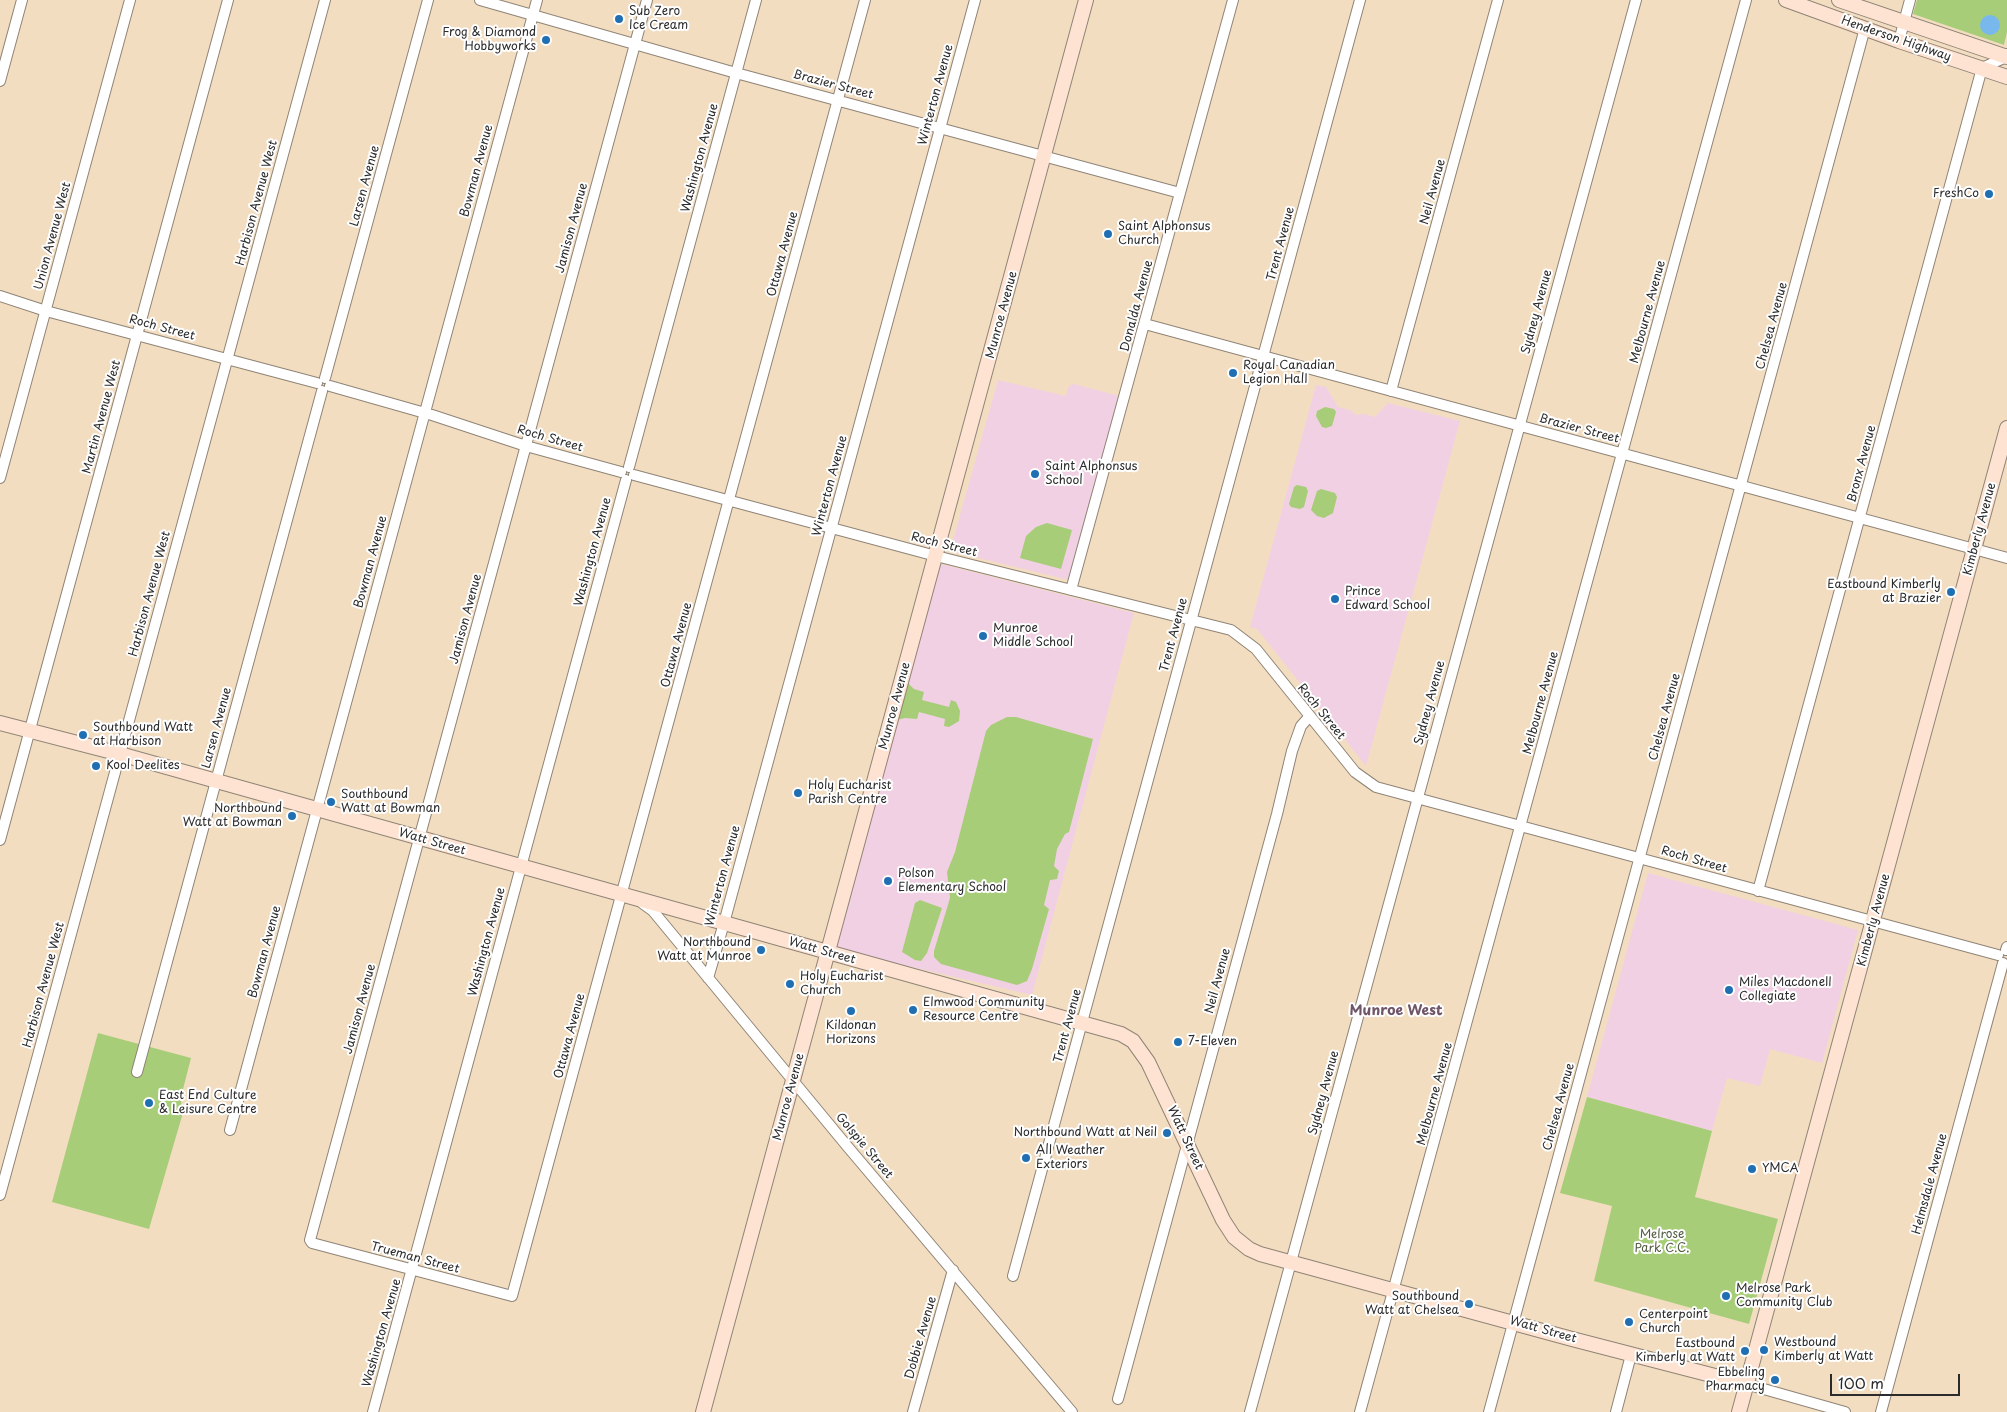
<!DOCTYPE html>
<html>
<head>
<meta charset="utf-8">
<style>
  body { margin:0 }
  #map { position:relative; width:2007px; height:1412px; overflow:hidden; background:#f3ddc1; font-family:"Playpen Sans",sans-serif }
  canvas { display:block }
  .scale { position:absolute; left:1830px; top:1374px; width:130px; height:22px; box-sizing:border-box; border:2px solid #2b2b2b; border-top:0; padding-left:6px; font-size:15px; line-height:18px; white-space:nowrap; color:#2b2b2b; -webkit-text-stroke:4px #fff; paint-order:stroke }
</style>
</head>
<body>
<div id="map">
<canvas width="2007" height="1412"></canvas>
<div class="scale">100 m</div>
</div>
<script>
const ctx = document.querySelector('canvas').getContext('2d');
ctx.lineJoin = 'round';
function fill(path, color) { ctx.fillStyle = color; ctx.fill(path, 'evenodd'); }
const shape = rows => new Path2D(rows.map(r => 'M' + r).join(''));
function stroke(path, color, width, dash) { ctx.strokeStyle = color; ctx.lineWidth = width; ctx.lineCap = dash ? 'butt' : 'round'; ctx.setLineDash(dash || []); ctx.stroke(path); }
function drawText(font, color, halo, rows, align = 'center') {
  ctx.font = font + ' "Playpen Sans",sans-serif'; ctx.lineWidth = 4; ctx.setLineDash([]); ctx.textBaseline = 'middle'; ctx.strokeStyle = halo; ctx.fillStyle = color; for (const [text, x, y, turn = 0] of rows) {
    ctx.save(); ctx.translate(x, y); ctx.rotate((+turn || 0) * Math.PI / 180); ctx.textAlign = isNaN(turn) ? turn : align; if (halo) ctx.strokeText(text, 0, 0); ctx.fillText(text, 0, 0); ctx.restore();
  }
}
fill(shape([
  [998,380,1066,396,1069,386,1074,384,1119,396,1069,580,950,551],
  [1316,385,1326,387,1338,407,1350,410,1356,415,1364,414,1375,417,1388,403,1460,421,1366,766,1257,629,1250,627],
  [937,563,1134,613,1032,995,835,949],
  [1648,873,1858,930,1822,1063,1770,1049,1760,1086,1727,1078,1712,1131,1587,1097]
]), '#f1d0e4');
fill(shape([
  [1917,0,2007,0,2007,32,2004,45,1913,14],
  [1325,407,1334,409,1336,412,1332,426,1326,428,1322,427,1316,416,1317,411],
  [1297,485,1306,487,1308,491,1304,507,1300,509,1291,507,1289,504,1294,487],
  [1321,489,1335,493,1337,497,1333,513,1324,518,1317,516,1311,510,1317,491],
  [1047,523,1072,530,1061,569,1020,558,1026,536,1036,527],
  [907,682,914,689,924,692,922,700,949,707,951,700,956,702,960,711,959,721,949,727,944,726,945,719,919,712,917,719,905,718,897,720],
  [1007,717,1016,717,1093,739,1069,832,1065,834,1057,849,1054,866,1059,871,1057,879,1050,880,1044,905,1049,909,1032,969,1027,981,1017,985,941,964,934,957,934,951,950,898,947,872,955,852,986,731,991,725],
  [920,900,942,908,927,953,921,961,915,960,902,952,915,903],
  [98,1033,191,1058,181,1097,182,1116,149,1229,52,1202],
  [1587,1097,1712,1131,1695,1197,1778,1219,1749,1324,1594,1281,1612,1206,1560,1193]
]), '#a7cd78');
fill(shape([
  '1980 25a10 10 0 1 1 20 0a10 10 0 1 1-20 0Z'
]), '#78b8ec');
const street = shape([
  [480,0,736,73,1180,193],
  [647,0,310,1240,312,1243,512,1296,865,0],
  [1899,41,1910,0],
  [0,81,22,0],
  [0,296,46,311,317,383],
  [1145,324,2007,558],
  [325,378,428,0],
  [330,386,432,415,526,446,621,472],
  [1391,391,1498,0],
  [629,467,756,0],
  [634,475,936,556,1231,630,1256,649,1355,772,1376,787,1998,955],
  [0,478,130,0],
  [1071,590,1233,0],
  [0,840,228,0],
  [1758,891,1982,68,2006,57,2007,54],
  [642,903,653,911,847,1146,1072,1412],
  [2006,950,2007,947],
  [708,978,724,923,975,0],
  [137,1072,322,391],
  [230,1130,537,0],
  [0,1195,325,0],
  [1013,1276,1360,0],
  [1746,1384,1845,1412],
  [1118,1399,1277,814,1292,751,1301,726,1309,717],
  [373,1412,626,480],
  [913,1412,953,1270],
  [1250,1412,1636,0],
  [1360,1412,1746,0],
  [1489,1412,1865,28],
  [1616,1412,1631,1355],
  [1881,1412,2003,963]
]);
const secondary = shape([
  [1786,0,1899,41,2007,77],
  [1839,0,2007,57],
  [0,723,120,754,1121,1034,1133,1041,1148,1062,1223,1220,1234,1237,1249,1249,1260,1254,1572,1339,1746,1384],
  [703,1412,1086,0],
  [1739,1412,2007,428]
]);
stroke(street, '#8f8476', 12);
stroke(secondary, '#8f8476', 16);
stroke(street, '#fff', 10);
stroke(secondary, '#fee3d2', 14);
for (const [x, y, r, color] of [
  [619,19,5,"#1f6fb2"],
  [546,40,5,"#1f6fb2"],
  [1989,194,5,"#1f6fb2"],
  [1108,234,5,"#1f6fb2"],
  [1233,373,5,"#1f6fb2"],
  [1035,474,5,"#1f6fb2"],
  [1951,592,5,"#1f6fb2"],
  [1335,599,5,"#1f6fb2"],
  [983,636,5,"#1f6fb2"],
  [83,735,5,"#1f6fb2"],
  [96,766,5,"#1f6fb2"],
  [798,793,5,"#1f6fb2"],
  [331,802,5,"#1f6fb2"],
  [292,816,5,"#1f6fb2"],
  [888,881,5,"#1f6fb2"],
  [761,950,5,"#1f6fb2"],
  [790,984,5,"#1f6fb2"],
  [1729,990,5,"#1f6fb2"],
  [913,1010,5,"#1f6fb2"],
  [851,1011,5,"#1f6fb2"],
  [1178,1042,5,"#1f6fb2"],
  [149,1103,5,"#1f6fb2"],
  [1167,1133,5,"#1f6fb2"],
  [1026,1158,5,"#1f6fb2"],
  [1752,1169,5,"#1f6fb2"],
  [1726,1296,5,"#1f6fb2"],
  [1469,1304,5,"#1f6fb2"],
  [1629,1322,5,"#1f6fb2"],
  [1764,1350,5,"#1f6fb2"],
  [1745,1351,5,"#1f6fb2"],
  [1775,1380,5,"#1f6fb2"]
]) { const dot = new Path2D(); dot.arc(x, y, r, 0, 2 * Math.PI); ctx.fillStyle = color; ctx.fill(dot); stroke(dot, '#fff', 2); }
drawText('12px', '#2b2b2b', '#fff', [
  ["Sub Zero",629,12],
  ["Ice Cream",629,26],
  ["Frog & Diamond",536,33,"right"],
  ["Hobbyworks",536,47,"right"],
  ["FreshCo",1979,194,"right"],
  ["Saint Alphonsus",1118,227],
  ["Church",1118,241],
  ["Royal Canadian",1243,366],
  ["Legion Hall",1243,380],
  ["Saint Alphonsus",1045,467],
  ["School",1045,481],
  ["Eastbound Kimberly",1941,585,"right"],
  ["at Brazier",1941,599,"right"],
  ["Prince",1345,592],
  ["Edward School",1345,606],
  ["Munroe",993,629],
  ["Middle School",993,643],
  ["Southbound Watt",93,728],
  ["at Harbison",93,742],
  ["Kool Deelites",106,766],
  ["Holy Eucharist",808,786],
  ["Parish Centre",808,800],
  ["Southbound",341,795],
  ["Watt at Bowman",341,809],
  ["Northbound",282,809,"right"],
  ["Watt at Bowman",282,823,"right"],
  ["Polson",898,874],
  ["Elementary School",898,888],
  ["Northbound",751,943,"right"],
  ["Watt at Munroe",751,957,"right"],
  ["Holy Eucharist",800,977],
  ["Church",800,991],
  ["Miles Macdonell",1739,983],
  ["Collegiate",1739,997],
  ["Elmwood Community",923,1003],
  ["Resource Centre",923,1017],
  ["Kildonan",851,1026,"center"],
  ["Horizons",851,1040,"center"],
  ["7-Eleven",1188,1042],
  ["East End Culture",159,1096],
  ["& Leisure Centre",159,1110],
  ["Northbound Watt at Neil",1157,1133,"right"],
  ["All Weather",1036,1151],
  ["Exteriors",1036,1165],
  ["YMCA",1762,1169],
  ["Melrose Park",1736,1289],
  ["Community Club",1736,1303],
  ["Southbound",1459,1297,"right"],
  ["Watt at Chelsea",1459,1311,"right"],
  ["Centerpoint",1639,1315],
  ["Church",1639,1329],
  ["Westbound",1774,1343],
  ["Kimberly at Watt",1774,1357],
  ["Eastbound",1735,1344,"right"],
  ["Kimberly at Watt",1735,1358,"right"],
  ["Ebbeling",1765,1373,"right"],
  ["Pharmacy",1765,1387,"right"]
], 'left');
drawText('12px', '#2b2b2b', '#fff', [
  ["Henderson Highway",1896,39,19],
  ["Brazier Street",833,85,15],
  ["Winterton Avenue",936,95,-75],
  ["Washington Avenue",700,158,-75],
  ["Bowman Avenue",477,171,-75],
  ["Larsen Avenue",365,186,-75],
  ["Neil Avenue",1433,192,-75],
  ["Harbison Avenue West",257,203,-75],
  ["Jamison Avenue",572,228,-75],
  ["Union Avenue West",53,236,-75],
  ["Trent Avenue",1281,244,-75],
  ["Ottawa Avenue",783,254,-75],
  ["Donalda Avenue",1137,306,-75],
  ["Sydney Avenue",1537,312,-75],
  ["Melbourne Avenue",1648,312,-75],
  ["Munroe Avenue",1002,315,-75],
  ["Chelsea Avenue",1772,326,-75],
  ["Roch Street",162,328,15],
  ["Martin Avenue West",102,417,-75],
  ["Brazier Street",1579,429,15],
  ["Roch Street",550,439,16],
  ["Bronx Avenue",1862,464,-75],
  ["Winterton Avenue",830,486,-75],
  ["Kimberly Avenue",1980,529,-75],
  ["Roch Street",944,545,14],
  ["Washington Avenue",593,552,-75],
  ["Bowman Avenue",371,562,-75],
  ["Harbison Avenue West",150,594,-75],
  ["Jamison Avenue",466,619,-75],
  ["Trent Avenue",1174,635,-75],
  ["Ottawa Avenue",677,645,-75],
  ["Sydney Avenue",1430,703,-75],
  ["Melbourne Avenue",1541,703,-75],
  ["Munroe Avenue",895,706,-75],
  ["Roch Street",1321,712,51],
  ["Chelsea Avenue",1665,717,-75],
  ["Larsen Avenue",217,728,-75],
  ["Watt Street",432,842,16],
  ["Roch Street",1694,860,16],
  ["Winterton Avenue",723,876,-75],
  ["Kimberly Avenue",1874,920,-75],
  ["Washington Avenue",487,942,-75],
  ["Watt Street",822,951,16],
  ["Bowman Avenue",265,952,-75],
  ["Neil Avenue",1218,981,-75],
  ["Harbison Avenue West",44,985,-75],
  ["Jamison Avenue",360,1009,-75],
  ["Trent Avenue",1068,1026,-75],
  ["Ottawa Avenue",570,1036,-75],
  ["Sydney Avenue",1324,1093,-75],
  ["Melbourne Avenue",1435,1094,-75],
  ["Munroe Avenue",789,1097,-75],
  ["Chelsea Avenue",1559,1107,-75],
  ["Watt Street",1185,1138,65],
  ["Golspie Street",864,1146,50],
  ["Helmsdale Avenue",1930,1184,-75],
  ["Trueman Street",415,1258,15],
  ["Watt Street",1543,1330,16],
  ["Washington Avenue",382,1333,-74],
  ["Dobbie Avenue",921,1338,-74]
]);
drawText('12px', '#505c42', '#fff', [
  ["Melrose",1662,1235],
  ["Park C.C.",1662,1249]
]);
drawText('bold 14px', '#6f5568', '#fff', [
  ["Munroe West",1396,1011]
]);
</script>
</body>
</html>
